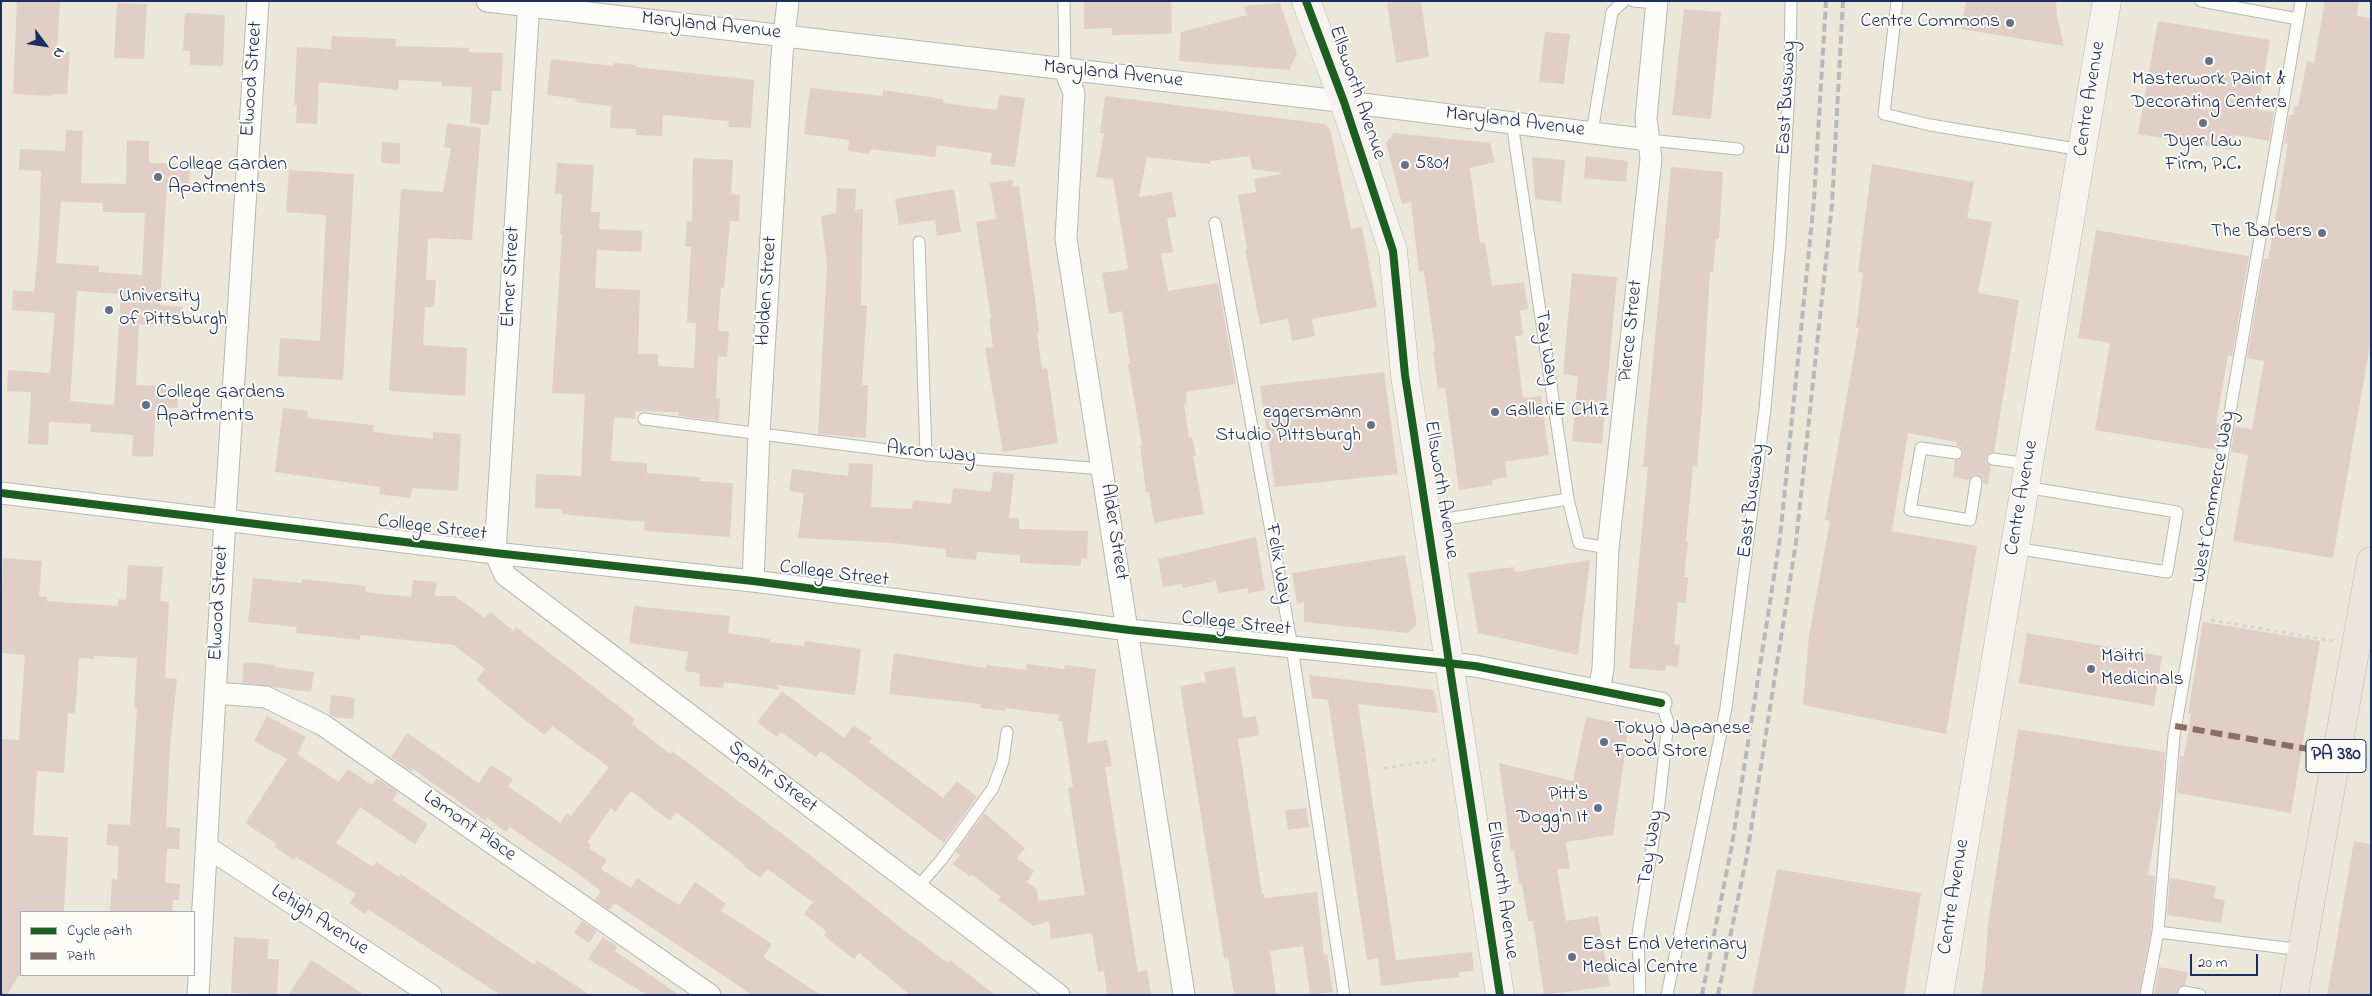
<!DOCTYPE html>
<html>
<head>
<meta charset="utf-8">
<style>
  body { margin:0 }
  #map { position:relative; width:2372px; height:996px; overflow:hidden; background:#ebe8da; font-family:"Indie Flower",sans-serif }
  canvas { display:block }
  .frame { position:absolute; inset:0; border:2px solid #1b2f5e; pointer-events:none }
  .legend { position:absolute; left:20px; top:911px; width:175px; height:65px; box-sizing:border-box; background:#fdfcf7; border:1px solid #a3aaba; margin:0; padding:6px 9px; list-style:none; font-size:15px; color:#1b2f5e }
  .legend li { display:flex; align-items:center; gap:10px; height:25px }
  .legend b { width:25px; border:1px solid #a3aaba }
  .north { position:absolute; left:20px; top:20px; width:50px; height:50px; -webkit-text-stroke:4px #fdfcf7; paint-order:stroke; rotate:121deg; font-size:14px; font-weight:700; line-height:20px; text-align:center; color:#1b2f5e }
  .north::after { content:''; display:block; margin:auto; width:18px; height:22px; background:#1b2f5e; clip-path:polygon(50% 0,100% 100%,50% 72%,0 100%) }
  .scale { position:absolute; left:2190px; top:954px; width:68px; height:22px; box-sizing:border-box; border:2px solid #1b2f5e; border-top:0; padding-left:6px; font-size:15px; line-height:18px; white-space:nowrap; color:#1b2f5e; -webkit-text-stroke:4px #fdfcf7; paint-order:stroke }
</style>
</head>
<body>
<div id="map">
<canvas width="2372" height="996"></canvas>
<div class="frame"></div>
<ul class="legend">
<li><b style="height:6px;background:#1b5e20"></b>Cycle path</li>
<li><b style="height:6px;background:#8d6e63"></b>Path</li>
</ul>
<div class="north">N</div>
<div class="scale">20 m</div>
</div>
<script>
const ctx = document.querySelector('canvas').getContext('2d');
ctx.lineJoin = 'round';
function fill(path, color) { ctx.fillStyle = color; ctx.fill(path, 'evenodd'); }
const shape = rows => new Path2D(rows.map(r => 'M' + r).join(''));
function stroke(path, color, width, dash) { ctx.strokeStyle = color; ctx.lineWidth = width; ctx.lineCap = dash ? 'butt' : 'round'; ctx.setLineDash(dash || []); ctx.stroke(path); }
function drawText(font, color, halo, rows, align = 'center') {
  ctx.font = font + ' "Indie Flower",sans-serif'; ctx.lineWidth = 4; ctx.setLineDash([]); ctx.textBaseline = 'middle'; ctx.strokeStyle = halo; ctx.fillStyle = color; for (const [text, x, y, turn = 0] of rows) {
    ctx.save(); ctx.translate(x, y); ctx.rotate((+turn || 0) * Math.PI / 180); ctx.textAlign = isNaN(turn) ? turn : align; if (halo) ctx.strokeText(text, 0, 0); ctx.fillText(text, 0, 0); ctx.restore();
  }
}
fill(shape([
  [17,1,60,1,57,51,70,52,67,94,52,94,52,96,13,94],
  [1084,1,1171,1,1172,34,1112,35,1112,28,1084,29],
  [1397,1,1421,1,1429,57,1396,63,1387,3],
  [1966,1,2056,1,2057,16,2064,46,1961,29],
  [2325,1,2359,1,2357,16,2371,18,2371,339,2333,558,2233,541,2248,455,2231,452,2235,427,2252,429,2264,361,2247,358,2264,259,2268,259,2272,239,2288,144,2284,143,2289,115,2293,115,2294,107,2298,107,2307,61,2314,63],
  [117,3,147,4,144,59,114,58],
  [1280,3,1297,54,1289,70,1179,61,1181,32,1247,15,1244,6],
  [1684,9,1721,12,1711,119,1672,115],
  [185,13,225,15,223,66,190,65,190,51,183,51],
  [2158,21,2270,40,2258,110,2274,112,2269,141,2235,135,2232,150,2138,134],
  [1545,32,1570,34,1564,84,1539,82],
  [332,36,396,39,395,46,469,48,468,52,503,53,501,91,492,91,489,125,470,123,472,87,442,86,442,82,399,80,398,90,319,82,317,124,296,123,297,105,294,105,297,47,331,49],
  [551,59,613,66,614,63,636,65,636,67,754,80,751,128,728,127,729,121,663,115,662,136,636,135,636,129,610,128,611,106,576,102,577,99,547,95],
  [810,88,883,96,883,90,943,99,943,103,997,110,999,95,1025,98,1015,167,990,164,992,153,937,145,935,157,870,149,869,154,848,151,849,140,804,134],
  [1105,96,1325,124,1330,129,1351,229,1362,227,1377,307,1312,319,1315,336,1292,341,1288,319,1260,324,1245,250,1247,249,1238,195,1256,192,1254,179,1284,173,1252,169,1250,156,1210,161,1210,164,1147,157,1139,197,1172,192,1176,217,1167,218,1173,252,1161,254,1168,291,1218,283,1236,384,1186,392,1187,403,1184,404,1189,438,1192,437,1196,456,1193,456,1204,514,1154,523,1149,492,1146,492,1140,446,1142,445,1128,364,1130,364,1122,311,1109,314,1102,273,1128,269,1113,179,1096,177,1104,133,1100,133],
  [447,123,481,128,472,240,428,238,426,280,436,280,434,307,425,307,423,345,467,348,465,396,389,391,401,189,443,192,451,148,444,147],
  [66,130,83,131,81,183,126,184,127,140,149,141,149,163,190,164,189,186,167,185,160,305,183,307,181,327,139,324,136,385,179,387,177,408,156,407,153,457,132,456,133,435,90,432,91,424,49,422,48,445,28,444,31,392,7,391,8,370,50,373,55,313,12,310,13,290,34,292,39,240,41,171,19,170,20,149,65,151],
  [61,202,103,203,103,212,145,213,142,275,99,272,99,266,56,263],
  [77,291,121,294,114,405,70,401],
  [1394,133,1490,143,1495,162,1470,168,1480,243,1485,242,1492,286,1524,282,1528,309,1520,311,1523,335,1515,336,1523,398,1541,396,1549,455,1505,462,1507,477,1492,480,1493,485,1459,490,1445,388,1438,389,1433,352,1435,351,1424,271,1419,272,1411,202,1402,204,1386,143],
  [382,142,400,143,400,164,381,163],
  [1586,156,1628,161,1626,182,1584,178],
  [1532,157,1565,160,1561,202,1535,199],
  [693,158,733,160,731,194,740,195,739,221,730,221,724,288,721,287,718,331,729,331,727,357,718,356,716,398,720,398,719,421,678,416,679,412,635,411,635,419,614,417,611,461,647,463,647,473,700,477,699,481,733,483,730,537,644,531,645,522,562,514,562,509,535,508,536,474,581,476,585,394,552,393,562,234,560,234,562,194,555,194,557,163,594,165,591,212,600,212,599,229,642,231,641,252,597,250,595,288,640,290,638,354,658,354,658,366,694,368,696,323,687,322,691,247,685,247,687,221,692,222],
  [1872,164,1974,182,1967,218,1992,222,1978,293,2019,300,1994,452,1990,452,1986,458,1986,462,1991,466,1988,484,1983,483,1983,479,1978,475,1973,475,1969,480,1953,477,1955,460,1962,458,1963,454,1961,447,1956,445,1957,442,1908,433,1892,531,1977,546,1946,734,1803,705,1809,636,1830,521,1825,520,1859,327,1856,328,1863,273,1858,272],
  [1671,167,1723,172,1719,239,1716,238,1713,272,1710,271,1702,408,1697,467,1693,466,1686,541,1688,542,1684,577,1688,577,1686,603,1678,602,1674,644,1680,645,1678,667,1666,665,1665,671,1629,668,1648,467,1643,467],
  [289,170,354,174,343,380,278,376,280,338,320,341,326,215,286,212],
  [1013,180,1012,187,1019,186,1036,306,1039,332,1037,333,1042,369,1047,368,1058,443,1003,452,985,348,993,347,989,319,991,318,976,222,996,219,990,183],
  [837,188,856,189,855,210,863,209,861,305,867,305,862,385,868,385,866,438,818,434,827,265,821,216,836,213],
  [954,189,961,232,937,236,935,220,899,225,895,199],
  [2096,230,2249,256,2232,356,2228,355,2216,424,2220,424,2216,450,2095,430,2110,343,2078,338],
  [1572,273,1617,277,1602,444,1572,441,1578,376,1563,374],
  [1384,372,1398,474,1275,487,1260,386],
  [283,408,308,411,307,418,374,425,373,432,433,439,433,432,461,434,458,491,412,488,410,498,379,494,380,487,275,472],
  [849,463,873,464,871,507,912,509,913,500,951,504,953,488,991,492,993,472,1014,474,1009,518,1019,518,1019,529,1088,531,1087,559,1081,558,1081,566,1020,563,1020,555,977,552,976,560,946,557,946,549,893,543,798,538,804,493,789,491,792,469,848,476],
  [1256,537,1265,590,1248,593,1248,588,1218,593,1216,581,1183,588,1182,584,1163,587,1158,559],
  [1405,555,1416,619,1416,625,1408,633,1304,622,1304,602,1297,604,1292,573],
  [3,558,42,561,39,596,47,597,47,601,118,606,118,599,126,600,128,565,163,567,160,601,169,602,165,678,177,679,170,746,166,827,180,828,179,849,167,849,165,883,180,884,179,900,173,900,172,912,110,912,112,879,117,880,119,846,106,845,108,824,130,825,137,708,134,708,137,658,94,656,94,659,79,658,75,714,68,713,64,773,37,771,33,835,68,837,64,912,21,912,20,974,7,995,1,995,1,739,19,740,25,655,1,653],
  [1590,560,1578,655,1478,633,1468,573,1514,567,1515,572],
  [253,578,302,583,302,579,366,586,365,592,411,597,413,580,437,582,435,596,455,596,485,618,490,612,514,631,516,627,635,719,632,724,670,754,672,751,810,855,900,927,948,963,950,960,995,995,910,995,859,953,854,959,824,936,827,932,804,914,813,902,767,869,760,878,743,866,744,864,676,812,670,821,631,791,615,812,611,808,587,842,591,845,589,848,607,860,601,869,631,888,637,878,679,905,695,882,726,904,721,911,772,944,763,957,821,995,752,995,615,903,610,910,595,900,601,891,577,873,510,827,506,832,487,818,486,821,413,769,412,772,391,757,407,733,479,783,491,765,513,779,508,786,560,823,567,813,571,816,609,767,552,726,545,735,531,725,476,680,485,669,454,645,360,635,360,640,296,633,297,627,248,622],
  [634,606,730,616,728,633,770,639,770,642,804,646,805,641,861,649,855,695,775,685,781,690,724,682,723,688,699,686,700,673,685,671,688,652,629,643],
  [2203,622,2320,641,2291,813,2177,793,2180,755,2184,756,2191,714,2188,713],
  [2027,633,2162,656,2154,706,2019,683],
  [894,653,986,668,986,665,1026,670,1027,664,1064,669,1065,665,1096,669,1087,743,1107,740,1112,766,1105,767,1138,972,1147,970,1151,995,1107,995,1104,971,1098,972,1092,933,1051,939,1049,921,1034,926,998,900,1001,897,972,875,970,877,953,864,960,855,956,852,984,813,1025,848,1017,858,1034,871,1027,882,1037,889,1038,901,1085,895,1068,788,1073,787,1062,721,1058,721,1059,715,1006,708,1005,711,980,708,981,704,889,694],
  [244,662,275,665,275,667,314,672,311,692,242,683],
  [1235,667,1243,718,1256,716,1259,735,1238,739,1262,894,1264,894,1265,898,1317,892,1324,955,1327,954,1333,992,1310,995,1303,946,1270,951,1276,995,1234,995,1228,957,1224,958,1180,686,1206,682,1204,672],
  [1309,675,1434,690,1438,713,1358,704,1396,960,1472,952,1474,971,1459,972,1459,977,1381,986,1378,958,1367,960,1328,700,1312,698],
  [782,691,844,738,854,725,872,738,869,742,943,798,957,781,977,797,944,843,821,751,816,757,781,732,777,737,757,722],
  [331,695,355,698,353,719,334,717,329,714],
  [267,716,306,737,297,754,339,782,348,769,372,785,377,778,398,792,393,800,428,824,415,844,360,807,336,843,373,867,376,862,399,877,401,874,534,965,537,960,590,995,500,995,368,909,365,914,349,903,356,894,296,857,294,860,275,847,276,844,245,823,287,759,254,741],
  [1586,717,1629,725,1613,835,1566,842,1570,868,1557,869,1566,921,1598,916,1610,986,1544,995,1533,921,1528,921,1522,884,1519,884,1514,850,1511,851,1499,763,1573,781],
  [2018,729,2165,752,2162,796,2148,875,2155,876,2151,931,2139,995,1981,995,1985,969,1988,925],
  [1306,808,1309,827,1288,830,1285,810],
  [2354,841,2371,844,2371,995,2327,995],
  [1777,869,1921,893,1904,995,1752,995],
  [2170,878,2216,886,2214,898,2225,900,2221,923,2167,915],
  [582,921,597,931,589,943,574,933],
  [234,937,269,939,267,959,279,959,277,995,231,993],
  [603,937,618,947,615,951,679,995,647,995,588,959],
  [311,960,339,978,364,995,288,995],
  [2159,967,2188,972,2185,985,2178,988,2177,995,2154,995]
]), '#e0cec7');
const lane = shape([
  [1064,1,1065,70],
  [1633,1,1656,3],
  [1897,1,1884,114,1930,125,2082,150],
  [2201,1,2298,19],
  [1512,123,1568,499,1579,543,1608,548],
  [1592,132,1612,12,1624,1],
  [1649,140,1738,149],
  [1215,223,1292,647,1344,995],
  [919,242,926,455],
  [644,419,926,455,1103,469],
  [1956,453,1921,448,1910,510,1970,520,1976,482],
  [1993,459,2029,464],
  [1428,522,1568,499],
  [2014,548,2167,572,2177,512,2025,487],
  [917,888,942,859,993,788,1003,761,1007,732],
  [2158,932,2302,950],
  [2184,992,2200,995],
  [1640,995,1638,934,1659,804,1668,722,1661,703],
  [1667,995,1726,708,1765,409,1780,242,1790,74,1791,1],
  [2146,995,2158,932,2174,736,2301,1]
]);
const street = shape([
  [487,1,1322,99,1649,140],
  [529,1,495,553,505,575,1059,995],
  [1065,70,1074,93,1066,239,1184,995],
  [1,493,495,553,753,581,1129,630,1475,666,1661,703],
  [753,581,759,434,782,55,788,1],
  [1599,690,1603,669,1608,548,1651,159,1646,118,1657,1],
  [215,693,266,697,323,725,710,995],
  [207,847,431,995],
  [198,995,225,519,258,1]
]);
const secondary = shape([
  [1306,1,1344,102,1393,251,1405,375,1500,995],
  [1939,995,2107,1]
]);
const primary = shape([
  [2294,995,2371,561]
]);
stroke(lane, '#b7b7b3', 13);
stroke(street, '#b7b7b3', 23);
stroke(secondary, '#b7b7b3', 29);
stroke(primary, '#b7b7b3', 29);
stroke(shape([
  [2211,620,2333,641],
  [1384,768,1439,760]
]), '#d5d5d5', 3, [4, 4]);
stroke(lane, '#fcfcf9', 11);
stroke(street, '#fcfcf9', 21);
stroke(secondary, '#f6f3ee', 28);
stroke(primary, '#ede5dd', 28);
stroke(shape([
  [1702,995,1732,845,1780,538,1814,200,1826,1],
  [1718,995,1747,855,1796,542,1832,204,1843,1]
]), '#b6b8bb', 4, [8, 4]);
stroke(shape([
  [2175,726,2337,754]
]), '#8d6e63', 6, [12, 6]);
stroke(shape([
  [1306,1,1344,102,1393,251,1405,375,1500,995],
  [1,493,495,553,753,581,1129,630,1475,666,1661,703]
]), '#1b5e20', 8);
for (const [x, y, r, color] of [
  [2010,23,5,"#647089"],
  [2209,61,5,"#647089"],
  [2203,123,5,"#647089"],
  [1405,165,5,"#647089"],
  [158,177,5,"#647089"],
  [2322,233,5,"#647089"],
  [109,310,5,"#647089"],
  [146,405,5,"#647089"],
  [1495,412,5,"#647089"],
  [1371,425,5,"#647089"],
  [2091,669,5,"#647089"],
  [1604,742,5,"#647089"],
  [1598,808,5,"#647089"],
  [1572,957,5,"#647089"]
]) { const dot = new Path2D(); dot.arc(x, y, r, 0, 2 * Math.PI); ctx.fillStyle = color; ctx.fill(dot); stroke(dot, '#fdfcf7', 2); }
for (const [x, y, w] of [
  [2336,756,60]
]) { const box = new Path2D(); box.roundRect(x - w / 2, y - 16.5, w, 33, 4); ctx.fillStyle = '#fdfcf7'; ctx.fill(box); stroke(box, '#1b2f5e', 1); }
drawText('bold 19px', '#1b2f5e', null, [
  ["PA 380",2336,756]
]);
drawText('20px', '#1b2f5e', '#fdfcf7', [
  ["Centre Commons",2000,23,"right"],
  ["Masterwork Paint &",2209,81,"center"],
  ["Decorating Centers",2209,104,"center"],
  ["Dyer Law",2203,143,"center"],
  ["Firm, P.C.",2203,166,"center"],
  ["5801",1415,165],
  ["College Garden",168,166],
  ["Apartments",168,189],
  ["The Barbers",2312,233,"right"],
  ["University",119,298],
  ["of Pittsburgh",119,321],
  ["College Gardens",156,394],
  ["Apartments",156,417],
  ["GalleriE CHIZ",1505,412],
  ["eggersmann",1361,414,"right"],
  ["Studio PIttsburgh",1361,437,"right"],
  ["Maitri",2101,658],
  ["Medicinals",2101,681],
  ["Tokyo Japanese",1614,730],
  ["Food Store",1614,753],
  ["Pitt's",1588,796,"right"],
  ["Dogg'n It",1588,819,"right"],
  ["East End Veterinary",1582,946],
  ["Medical Centre",1582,969]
], 'left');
drawText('20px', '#1b2f5e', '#fdfcf7', [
  ["Maryland Avenue",711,27,6],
  ["Maryland Avenue",1113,75,6],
  ["Elwood Street",253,79,-86],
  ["Ellsworth Avenue",1356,93,71],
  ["East Busway",1788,98,-87],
  ["Centre Avenue",2091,99,-81],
  ["Maryland Avenue",1515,123,7],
  ["Elmer Street",512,277,-87],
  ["Holden Street",768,291,-86],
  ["Pierce Street",1632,331,-84],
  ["Tay Way",1545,348,82],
  ["Akron Way",931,454,6],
  ["Ellsworth Avenue",1440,490,81],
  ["West Commerce Way",2215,497,-80],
  ["Centre Avenue",2023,498,-80],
  ["East Busway",1753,501,-83],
  ["College Street",432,529,7],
  ["Alder Street",1113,532,81],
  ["Felix Way",1277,564,80],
  ["College Street",834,575,7],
  ["Elwood Street",220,603,-87],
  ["College Street",1236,625,6],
  ["Spahr Street",772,778,37],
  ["Lamont Place",469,827,35],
  ["Tay Way",1652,848,-81],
  ["Ellsworth Avenue",1501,890,82],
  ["Centre Avenue",1955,897,-81],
  ["Lehigh Avenue",319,921,33]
]);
</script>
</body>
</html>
